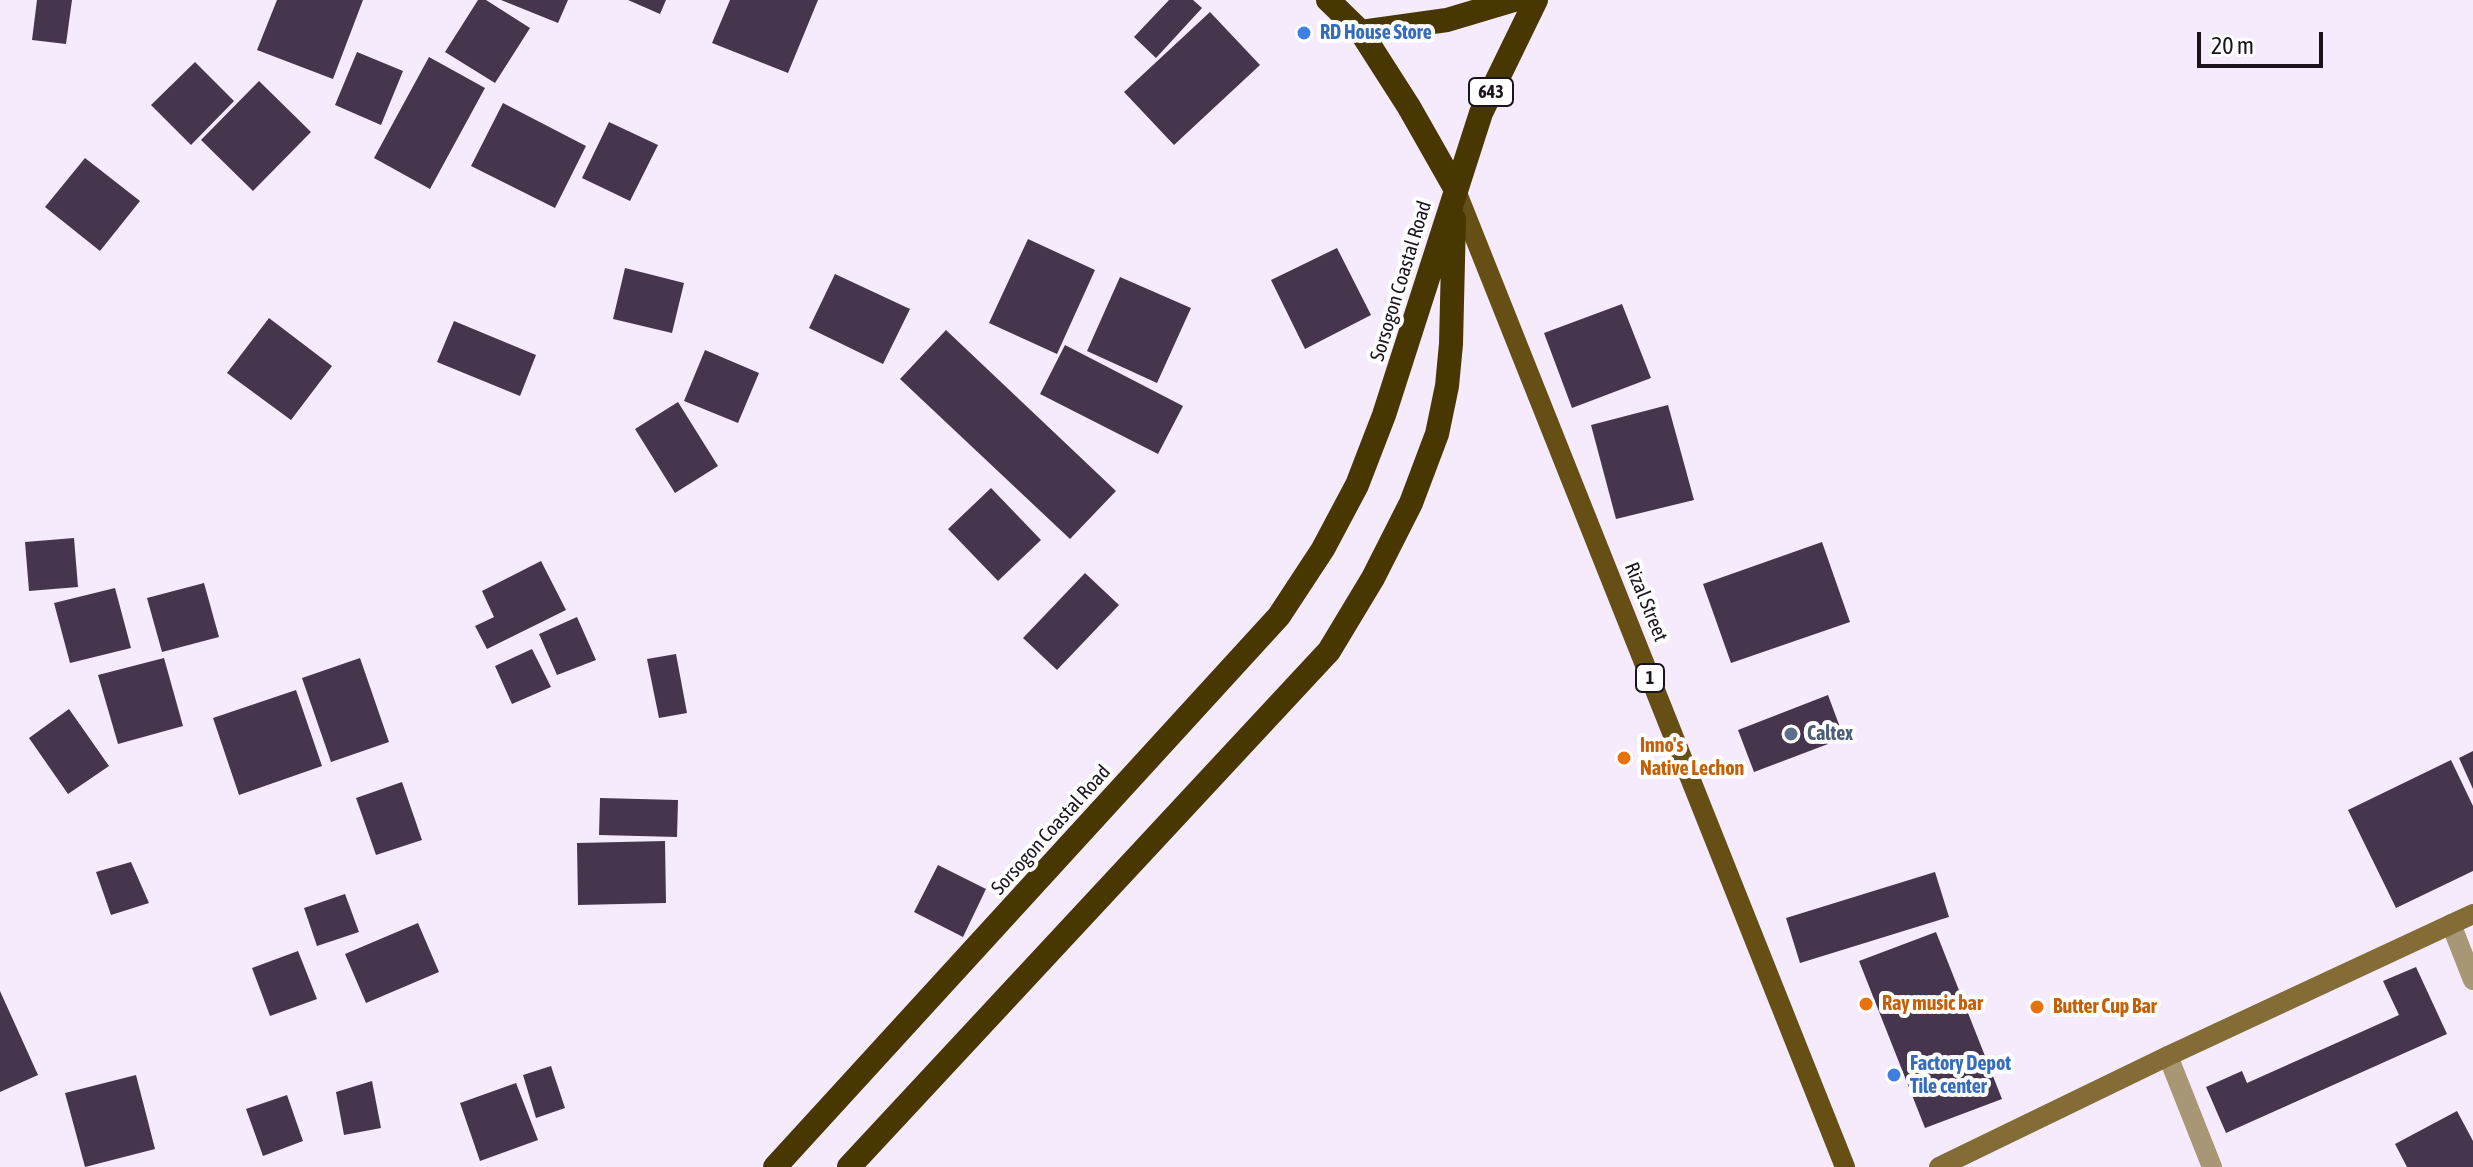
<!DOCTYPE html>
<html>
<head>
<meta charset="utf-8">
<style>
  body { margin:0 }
  #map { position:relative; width:2473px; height:1167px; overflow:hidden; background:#f6ebfd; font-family:"Asap Condensed",sans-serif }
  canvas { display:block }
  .scale { position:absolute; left:2197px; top:32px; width:126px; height:36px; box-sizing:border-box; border:4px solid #1b141f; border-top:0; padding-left:10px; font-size:24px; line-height:28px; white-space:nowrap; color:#1b141f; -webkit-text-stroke:6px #fff; paint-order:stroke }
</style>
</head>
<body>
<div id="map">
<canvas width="2473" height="1167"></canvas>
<div class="scale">20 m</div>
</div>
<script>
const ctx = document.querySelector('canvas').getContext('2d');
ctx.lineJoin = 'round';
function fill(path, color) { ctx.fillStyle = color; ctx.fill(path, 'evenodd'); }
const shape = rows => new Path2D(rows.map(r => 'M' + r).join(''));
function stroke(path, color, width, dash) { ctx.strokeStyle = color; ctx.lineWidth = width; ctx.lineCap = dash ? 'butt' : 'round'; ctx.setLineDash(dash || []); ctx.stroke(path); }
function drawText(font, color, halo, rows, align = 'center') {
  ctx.font = font + ' "Asap Condensed",sans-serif'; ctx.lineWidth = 8; ctx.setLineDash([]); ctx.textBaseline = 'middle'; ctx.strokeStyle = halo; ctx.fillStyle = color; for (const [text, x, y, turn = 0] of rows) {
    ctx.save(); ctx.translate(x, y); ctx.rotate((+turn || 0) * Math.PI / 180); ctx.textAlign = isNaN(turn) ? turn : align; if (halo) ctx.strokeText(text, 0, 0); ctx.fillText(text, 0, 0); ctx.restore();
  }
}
fill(shape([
  [37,0,72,0,66,44,32,40],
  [277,0,363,0,333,79,257,50],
  [478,0,486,0,530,28,495,83,445,52],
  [501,0,568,0,558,23],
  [628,0,666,0,660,14],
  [730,0,818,0,788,73,712,43],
  [1169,0,1193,0,1202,8,1156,58,1134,37],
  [1210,12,1260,65,1174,145,1124,92],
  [357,52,403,71,381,125,335,105],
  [429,57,485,88,430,189,374,158],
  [195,62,234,101,191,145,151,105],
  [259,81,311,132,253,191,201,140],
  [503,103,586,146,555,208,471,166],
  [609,122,658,145,630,201,582,178],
  [85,158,140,201,100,251,45,207],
  [1028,239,1095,270,1057,354,989,323],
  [1337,248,1371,315,1305,349,1271,280],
  [625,268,684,283,672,333,613,319],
  [835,274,910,309,883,364,809,328],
  [1120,277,1191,308,1157,383,1087,351],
  [1622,304,1651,378,1572,408,1544,333],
  [269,318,332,366,291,420,227,373],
  [454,321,536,355,520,396,437,362],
  [946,330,1116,491,1070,539,900,379],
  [1065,345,1183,406,1158,454,1040,394],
  [705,350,759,373,738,423,684,401],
  [678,402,718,466,675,493,635,429],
  [1668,405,1694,500,1616,519,1591,425],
  [991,488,1041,540,998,581,948,529],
  [74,538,78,587,29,591,25,542],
  [1822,542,1850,622,1731,663,1703,584],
  [541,561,566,610,487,649,475,626,494,617,482,591],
  [1085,573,1119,605,1057,670,1023,638],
  [204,583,219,637,162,652,147,598],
  [115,588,131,648,70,663,54,603],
  [577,617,596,660,557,675,539,634],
  [532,649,551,687,512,704,495,666],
  [676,654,687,713,659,718,647,659],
  [164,658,183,726,118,744,98,675],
  [360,658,389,742,331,762,302,678],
  [296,690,322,766,239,795,213,718],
  [1828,695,1844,738,1754,772,1738,730],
  [69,709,109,766,68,794,29,738],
  [2473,751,2473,789,2459,758],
  [2451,760,2473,806,2473,871,2396,908,2348,810],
  [402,782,422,840,376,855,356,798],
  [600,798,678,800,677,837,599,835],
  [665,841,666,903,578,905,577,843],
  [131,862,149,903,111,915,96,872],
  [938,865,986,889,963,937,914,912],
  [1935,872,1949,917,1800,963,1786,918],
  [345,894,359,932,317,946,304,908],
  [418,923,439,972,366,1003,345,954],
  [1936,932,2002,1099,1925,1128,1859,961],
  [298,951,317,999,270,1016,252,968],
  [2416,967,2447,1034,2226,1133,2206,1087,2242,1071,2247,1083,2399,1015,2383,981],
  [0,991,38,1075,0,1092],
  [551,1066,565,1108,536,1118,523,1075],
  [136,1075,155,1149,85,1167,65,1093],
  [372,1081,381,1128,344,1135,336,1092],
  [516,1083,538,1140,480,1161,460,1103],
  [287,1095,303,1141,263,1156,246,1109],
  [2457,1111,2473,1141,2473,1167,2407,1167,2395,1144]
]), '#45364e');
stroke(shape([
  [2451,924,2473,980],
  [2168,1056,2212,1167]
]), '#a79774', 20);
stroke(shape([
  [1939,1167,2168,1056,2473,914]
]), '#836c35', 20);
stroke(shape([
  [1455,188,1845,1167]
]), '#654f15', 20);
stroke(shape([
  [1328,0,1361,32,1409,107,1455,188],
  [1361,32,1447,20,1514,0],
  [775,1167,1279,616,1323,549,1357,485,1384,415,1481,113,1536,0],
  [849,1167,1329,651,1373,578,1411,503,1437,434,1447,386,1451,344,1454,219]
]), '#493702', 24);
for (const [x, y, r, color] of [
  [1304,33,8,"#3f7fe0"],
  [1791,734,8,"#5c6f8a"],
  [1624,758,8,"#e8710a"],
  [1866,1004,8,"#e8710a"],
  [2037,1007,8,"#e8710a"],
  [1894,1075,8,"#3f7fe0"]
]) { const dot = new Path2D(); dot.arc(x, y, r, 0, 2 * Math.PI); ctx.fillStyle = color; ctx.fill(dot); stroke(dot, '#fff', 3); }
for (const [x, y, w] of [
  [1491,92,44],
  [1650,678,28]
]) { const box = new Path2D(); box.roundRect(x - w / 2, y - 14, w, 28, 6); ctx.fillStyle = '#fff'; ctx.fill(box); stroke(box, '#1b141f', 2); }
drawText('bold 18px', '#1b141f', null, [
  ["643",1491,92],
  ["1",1650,678]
]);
drawText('bold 20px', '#366cbe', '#fff', [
  ["RD House Store",1320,33],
  ["Factory Depot",1910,1064],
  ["Tile center",1910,1087]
], 'left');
drawText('20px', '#1b141f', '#fff', [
  ["Sorsogon Coastal Road",1401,281,-73],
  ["Rizal Street",1646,602,68],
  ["Sorsogon Coastal Road",1051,830,-48]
]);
drawText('bold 20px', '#4e5e75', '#fff', [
  ["Caltex",1807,734]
], 'left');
drawText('bold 20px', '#c56008', '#fff', [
  ["Inno's",1640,746],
  ["Native Lechon",1640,769],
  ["Ray music bar",1882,1004],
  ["Butter Cup Bar",2053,1007]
], 'left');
</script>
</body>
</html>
